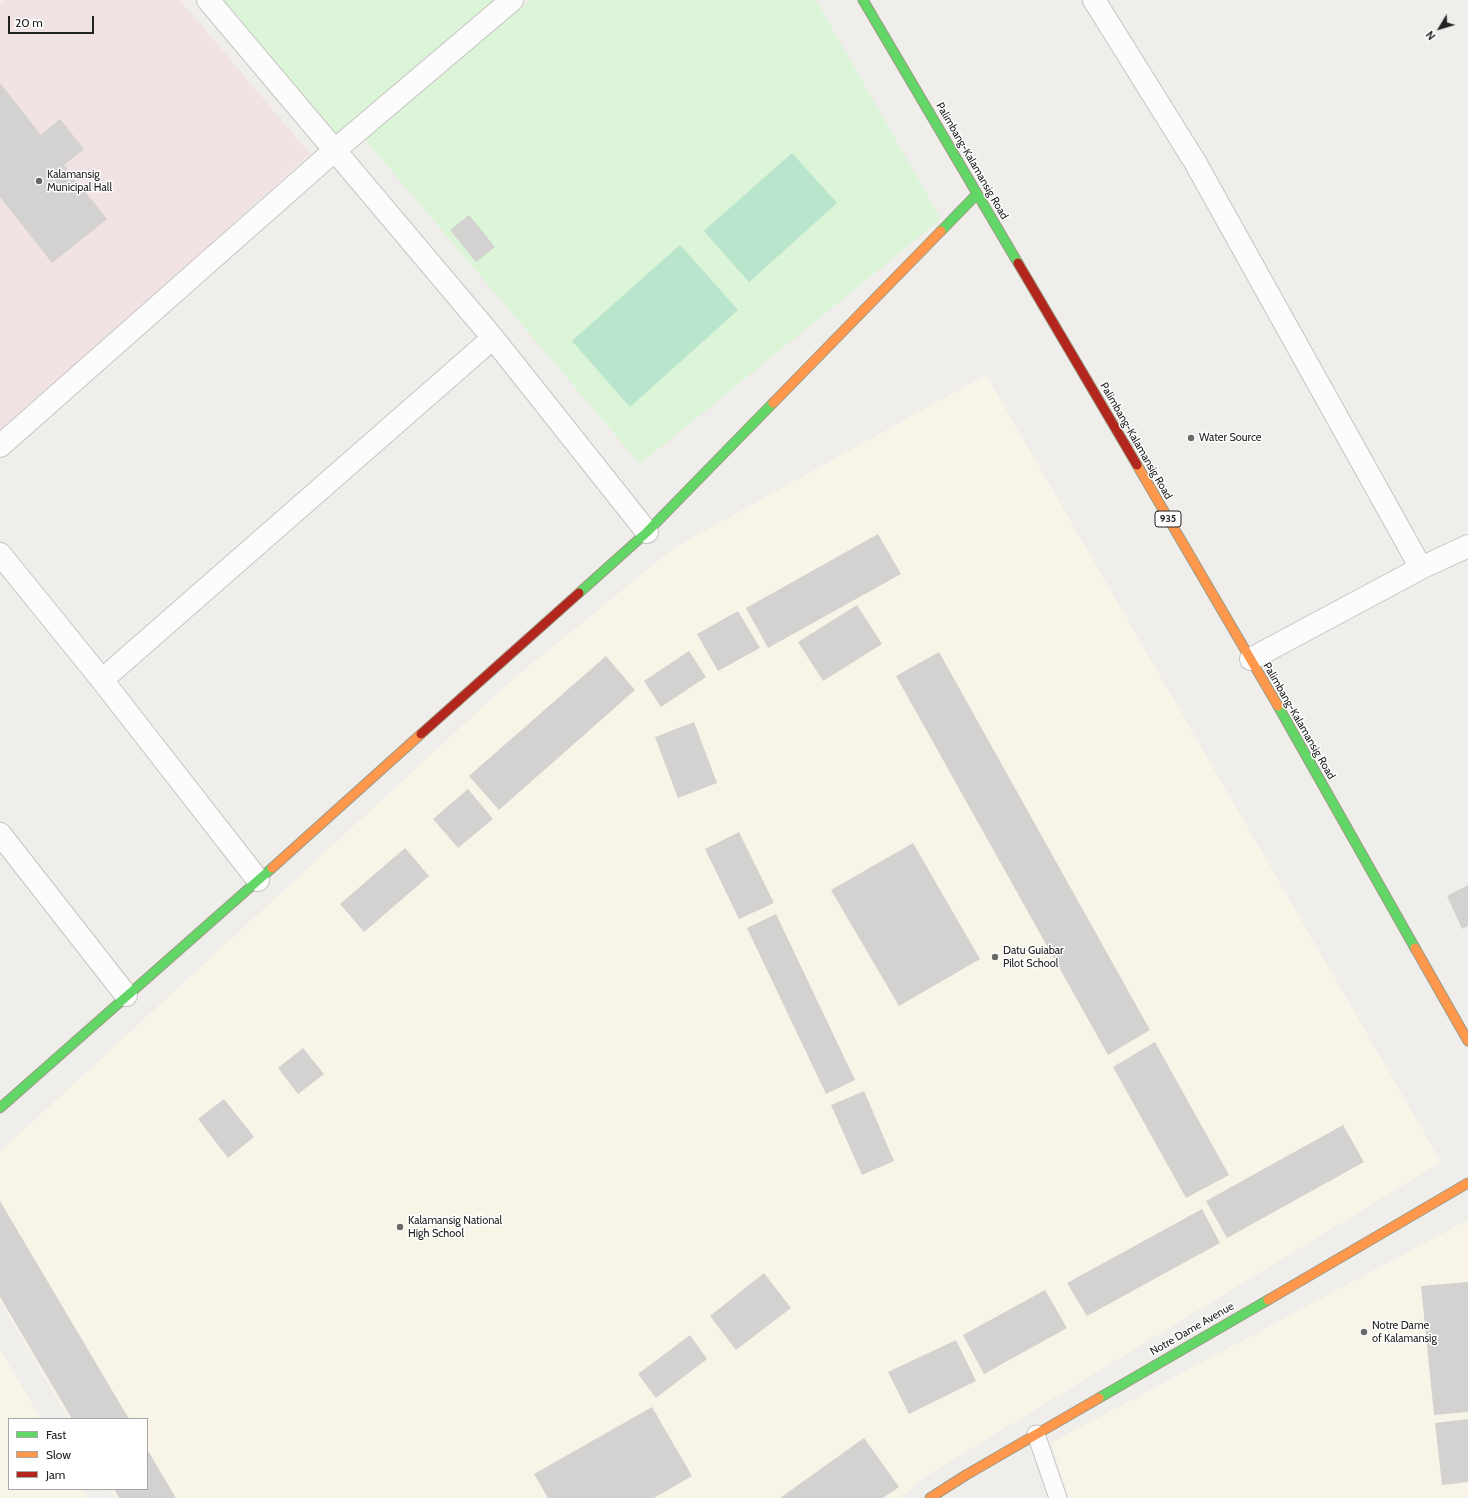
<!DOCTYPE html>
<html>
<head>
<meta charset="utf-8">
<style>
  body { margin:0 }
  #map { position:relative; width:1468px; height:1498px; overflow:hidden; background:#f0eeeb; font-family:Cabin,sans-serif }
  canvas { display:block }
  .legend { position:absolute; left:8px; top:1418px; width:140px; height:72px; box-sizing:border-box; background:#fff; border:1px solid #a7a7a7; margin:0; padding:5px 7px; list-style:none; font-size:12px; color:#222 }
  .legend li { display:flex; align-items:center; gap:8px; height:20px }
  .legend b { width:20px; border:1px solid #a7a7a7 }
  .north { position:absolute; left:1420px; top:8px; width:40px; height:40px; -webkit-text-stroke:3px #fff; paint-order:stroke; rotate:232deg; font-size:11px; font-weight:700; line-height:16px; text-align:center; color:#222 }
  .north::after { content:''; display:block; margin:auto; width:14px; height:18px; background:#222; clip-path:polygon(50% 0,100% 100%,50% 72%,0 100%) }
  .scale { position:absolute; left:8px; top:16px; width:86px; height:18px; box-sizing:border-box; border:2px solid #222; border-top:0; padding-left:5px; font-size:12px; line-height:14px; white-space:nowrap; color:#222; -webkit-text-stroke:3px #fff; paint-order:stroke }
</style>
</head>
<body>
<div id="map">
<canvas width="1468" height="1498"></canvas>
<ul class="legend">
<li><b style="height:5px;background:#63d668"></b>Fast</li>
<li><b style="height:5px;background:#ff974d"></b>Slow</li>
<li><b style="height:5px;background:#b3261e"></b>Jam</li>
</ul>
<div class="north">N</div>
<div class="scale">20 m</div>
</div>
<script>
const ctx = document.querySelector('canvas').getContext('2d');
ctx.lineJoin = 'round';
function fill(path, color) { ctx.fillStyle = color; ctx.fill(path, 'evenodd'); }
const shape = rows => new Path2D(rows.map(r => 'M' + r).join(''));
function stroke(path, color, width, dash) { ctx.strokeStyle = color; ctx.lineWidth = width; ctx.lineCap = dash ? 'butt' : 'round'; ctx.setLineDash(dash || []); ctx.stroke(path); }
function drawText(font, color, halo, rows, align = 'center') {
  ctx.font = font + ' Cabin,sans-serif'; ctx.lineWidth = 3; ctx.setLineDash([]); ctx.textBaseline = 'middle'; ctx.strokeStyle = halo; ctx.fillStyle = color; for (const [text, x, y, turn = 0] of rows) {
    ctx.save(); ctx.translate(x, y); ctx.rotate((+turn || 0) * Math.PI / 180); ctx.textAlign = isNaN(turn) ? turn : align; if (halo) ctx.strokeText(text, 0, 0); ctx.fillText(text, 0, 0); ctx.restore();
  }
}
fill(shape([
  [4,0,180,0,310,154,0,433,0,4]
]), '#f1e2e3');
fill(shape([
  [986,375,1441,1162,923,1478,901,1498,115,1498,110,1489,147,1489,147,1419,69,1419,0,1301,0,1152,511,681,674,548],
  [1468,1220,1468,1498,1069,1498,1051,1443],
  [0,1349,41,1419,9,1419,9,1489,82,1489,87,1498,0,1498]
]), '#f8f5e8');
fill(shape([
  [220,0,501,0,337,139],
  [531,0,816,0,941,219,640,464,362,136]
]), '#dcf4d8');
fill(shape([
  [792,153,837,203,749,282,704,231],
  [680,245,738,310,630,407,572,341]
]), '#b8e5cc');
fill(shape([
  [0,83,41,135,60,119,84,149,64,165,107,219,52,263,0,197],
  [469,215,495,247,476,262,450,230],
  [878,534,901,574,768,648,746,608],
  [857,605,882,644,823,681,798,642],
  [738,611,760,648,718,671,697,634],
  [689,651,706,677,661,707,644,681],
  [939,652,1150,1030,1108,1055,896,676],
  [606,656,635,690,499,810,469,776],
  [694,722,717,783,678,798,655,737],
  [468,789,493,819,458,848,433,819],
  [739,832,774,903,739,919,705,849],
  [913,843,980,959,899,1006,831,890],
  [405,848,429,876,364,932,340,904],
  [1468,885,1468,926,1462,929,1447,896],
  [776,914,855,1080,826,1094,747,928],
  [1155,1042,1229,1175,1186,1198,1113,1067],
  [303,1048,324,1074,298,1094,278,1068],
  [864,1091,894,1161,862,1175,831,1105],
  [224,1099,254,1137,228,1158,198,1119],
  [1343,1125,1364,1162,1227,1238,1206,1201],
  [0,1201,129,1419,72,1419,0,1297],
  [1202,1209,1220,1243,1087,1316,1067,1283],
  [764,1273,791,1308,736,1350,710,1316],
  [1468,1282,1468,1412,1434,1415,1421,1286],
  [1045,1290,1067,1328,984,1374,963,1335],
  [690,1335,707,1359,656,1398,638,1374],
  [956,1340,976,1381,909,1414,888,1372],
  [652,1407,692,1476,654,1498,548,1498,534,1474],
  [1468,1419,1468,1482,1442,1485,1435,1423],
  [864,1438,899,1487,883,1498,780,1498],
  [147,1449,176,1498,119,1498,114,1489,147,1489]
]), '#d4d2d0');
const lane = shape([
  [1036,1434,1058,1498]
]);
const street = shape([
  [208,0,493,338,647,532],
  [1094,0,1195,162,1421,568],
  [0,446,335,150,512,0],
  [0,554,102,680,258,880],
  [1251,659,1421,568,1468,546],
  [102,680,493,338],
  [0,834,126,995]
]);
const fast = shape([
  [863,0,1018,263],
  [941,231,977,194],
  [579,593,647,532,773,403],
  [1278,706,1415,948],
  [0,1108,272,868],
  [1099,1398,1268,1300]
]);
const slow = shape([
  [773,403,941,231],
  [1137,465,1278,706],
  [272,868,421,734],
  [1415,948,1468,1041],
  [1268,1300,1468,1183],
  [930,1498,966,1475,1099,1398]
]);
const jam = shape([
  [1018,263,1137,465],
  [421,734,579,593]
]);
stroke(lane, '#c6c5c3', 19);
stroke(street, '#c6c5c3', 24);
stroke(fast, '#9b9a82', 11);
stroke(slow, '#9b9a82', 11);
stroke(jam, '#9b9a82', 11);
stroke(lane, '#fdfcfc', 17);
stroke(street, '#fdfcfc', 22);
stroke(fast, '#63d668', 9);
stroke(slow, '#ff974d', 9);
stroke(jam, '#b3261e', 9);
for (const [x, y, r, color] of [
  [39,181,4,"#6a6968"],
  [1191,438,4,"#6a6968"],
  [995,957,4,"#6a6968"],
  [400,1227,4,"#6a6968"],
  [1364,1332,4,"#6a6968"]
]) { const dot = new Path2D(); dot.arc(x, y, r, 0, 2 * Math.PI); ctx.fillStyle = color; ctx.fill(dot); stroke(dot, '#fff', 1.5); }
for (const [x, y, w] of [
  [1168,519,26]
]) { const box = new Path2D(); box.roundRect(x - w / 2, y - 8, w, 16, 3); ctx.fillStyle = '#fff'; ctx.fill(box); stroke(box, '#222', 1); }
drawText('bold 10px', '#222', null, [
  ["935",1168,519]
]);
drawText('11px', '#222', '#fff', [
  ["Palimbang-Kalamansig Road",972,161,60],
  ["Palimbang-Kalamansig Road",1136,441,60],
  ["Palimbang-Kalamansig Road",1299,721,60],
  ["Notre Dame Avenue",1192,1329,-30]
]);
drawText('11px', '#222', '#fff', [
  ["Kalamansig",47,175],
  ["Municipal Hall",47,188],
  ["Water Source",1199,438],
  ["Datu Guiabar",1003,951],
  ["Pilot School",1003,964],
  ["Kalamansig National",408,1221],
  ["High School",408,1234],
  ["Notre Dame",1372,1326],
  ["of Kalamansig",1372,1339]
], 'left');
</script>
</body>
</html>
